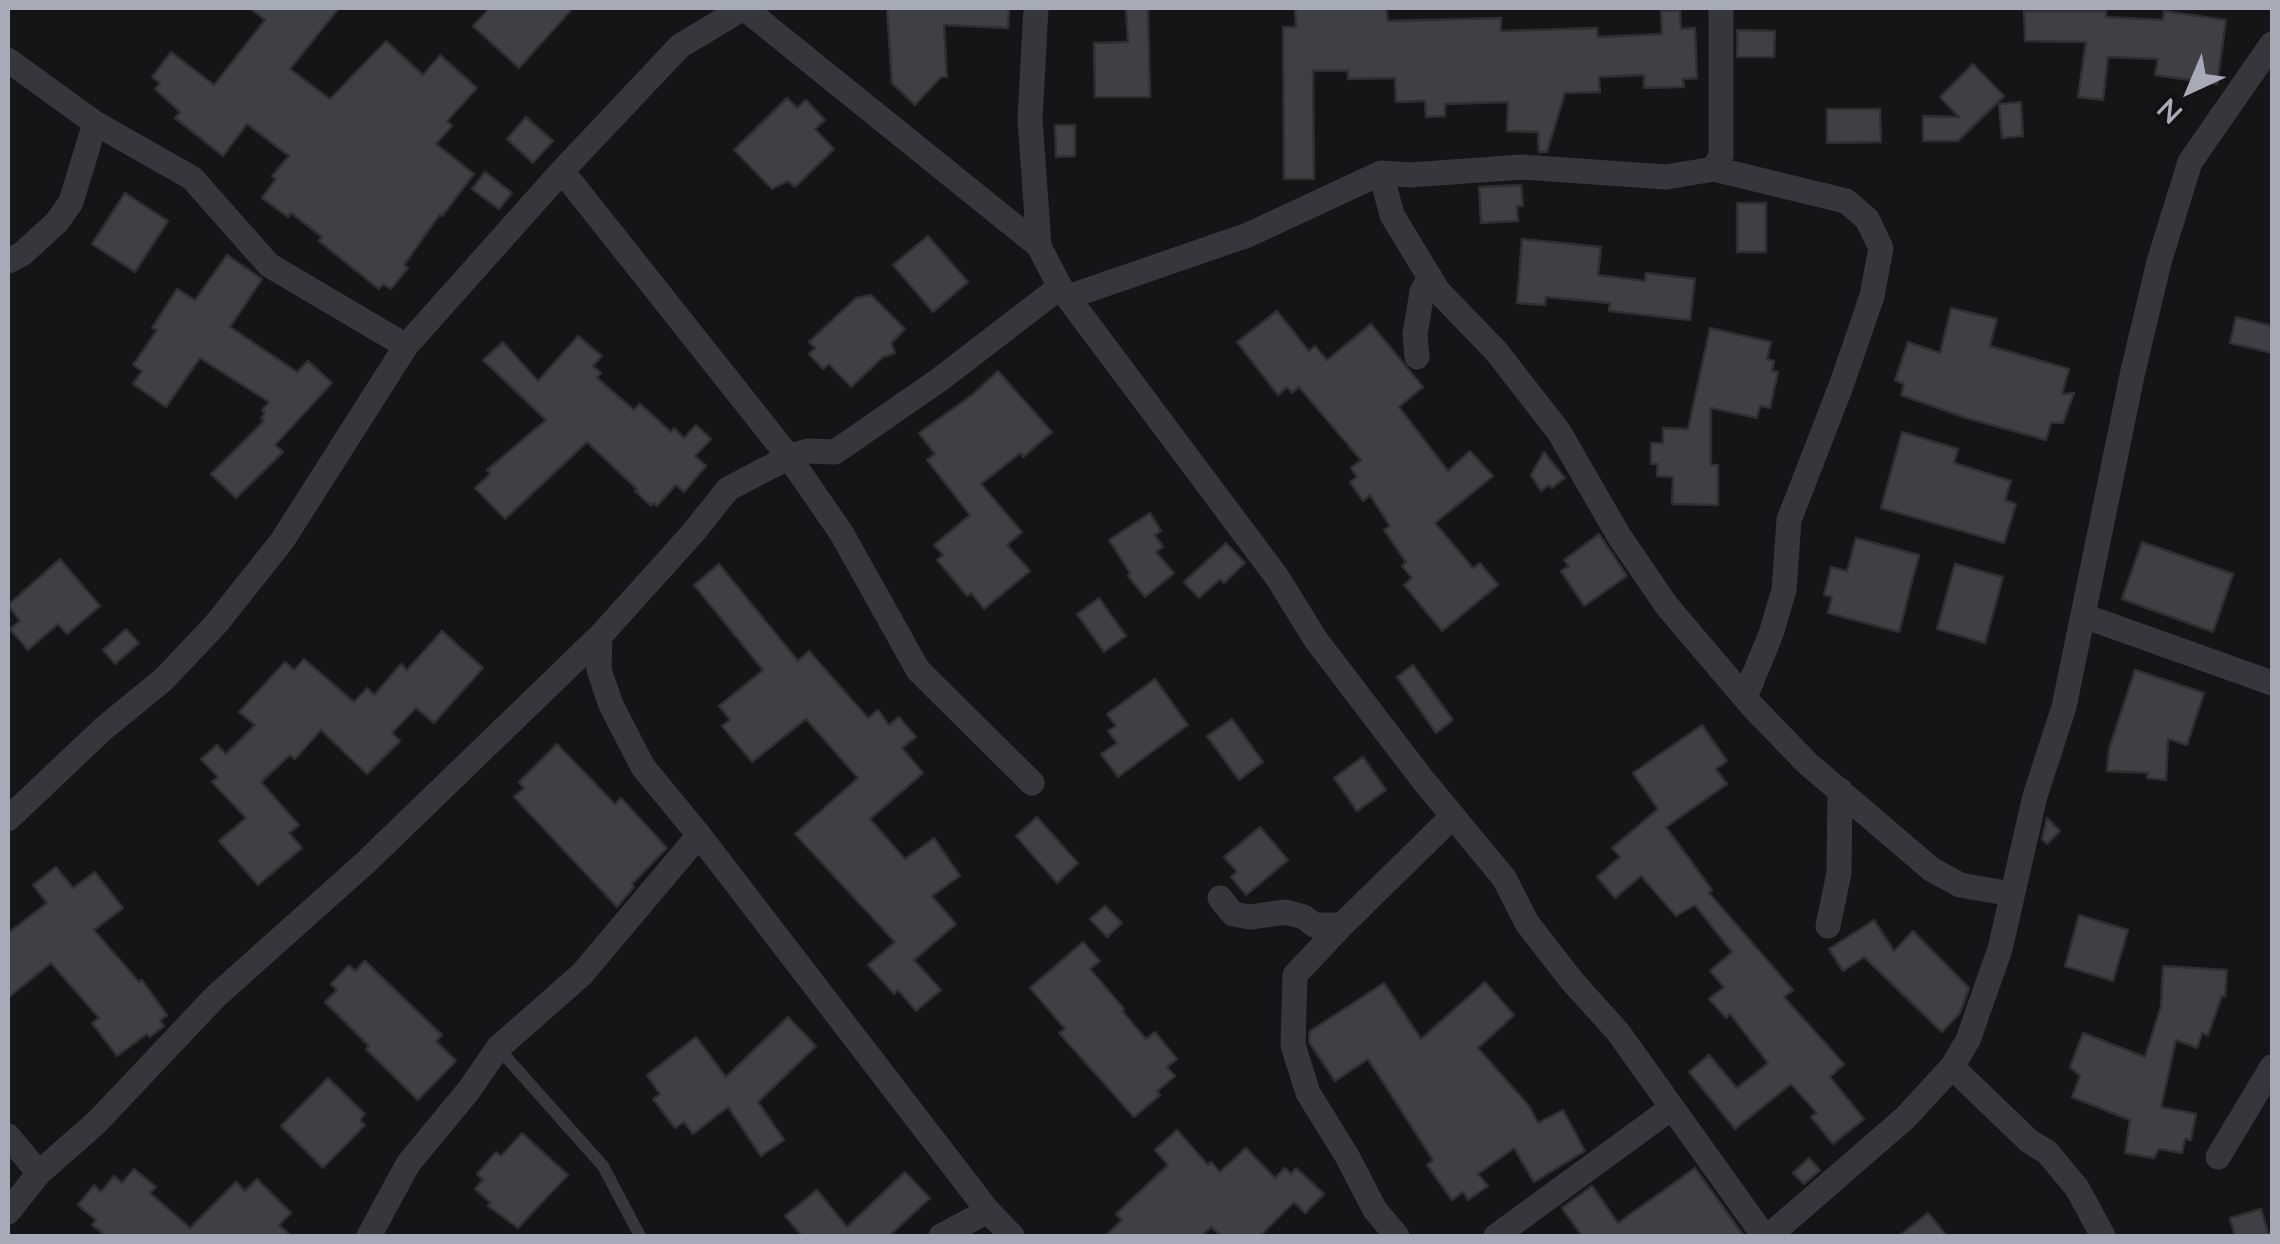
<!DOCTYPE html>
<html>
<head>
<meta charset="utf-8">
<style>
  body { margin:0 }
  #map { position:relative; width:2280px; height:1244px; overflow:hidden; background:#151517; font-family:Lato,sans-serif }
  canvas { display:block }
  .frame { position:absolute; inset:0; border:10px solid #a7abb7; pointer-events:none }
  .north { position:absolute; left:2140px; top:40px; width:100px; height:100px; -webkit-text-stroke:8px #101012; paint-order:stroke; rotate:224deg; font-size:28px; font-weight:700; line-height:40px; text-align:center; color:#a7abb7 }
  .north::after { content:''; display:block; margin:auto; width:35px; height:45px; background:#a7abb7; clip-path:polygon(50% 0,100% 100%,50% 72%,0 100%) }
</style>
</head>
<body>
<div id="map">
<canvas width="2280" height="1244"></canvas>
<div class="frame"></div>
<div class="north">N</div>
</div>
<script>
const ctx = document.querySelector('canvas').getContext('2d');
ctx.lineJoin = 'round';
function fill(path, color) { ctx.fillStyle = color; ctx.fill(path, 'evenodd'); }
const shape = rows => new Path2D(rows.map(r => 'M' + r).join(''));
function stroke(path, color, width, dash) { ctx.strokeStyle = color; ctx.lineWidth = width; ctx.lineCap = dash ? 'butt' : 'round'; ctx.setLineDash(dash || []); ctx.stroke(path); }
const building = shape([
  [250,8,339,8,290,69,330,99,386,41,423,75,440,55,477,88,447,121,452,126,436,144,474,174,442,216,440,214,404,265,408,268,391,289,383,284,379,289,319,241,322,237,291,213,288,217,262,198,276,179,272,176,289,156,247,124,223,156,175,118,180,112,155,89,160,83,152,77,171,52,214,85,265,20,250,8],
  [490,8,573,8,519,68,473,26,490,8],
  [887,8,1009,8,1008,28,944,25,947,77,941,77,915,105,892,83,887,8],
  [1126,8,1148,8,1150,97,1095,97,1094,43,1128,42,1126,8],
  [1295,8,1386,8,1388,21,1501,18,1501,31,1597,28,1598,37,1662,34,1661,11,1680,10,1681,29,1695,28,1697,78,1683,79,1684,87,1644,88,1644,75,1599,77,1600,92,1565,93,1547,152,1539,152,1538,132,1507,131,1508,102,1445,104,1445,116,1426,117,1425,101,1396,102,1395,78,1348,79,1348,71,1313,71,1314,179,1284,179,1283,27,1296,27,1295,8],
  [2024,11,2106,11,2106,17,2163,20,2164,11,2226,20,2217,84,2155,75,2158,59,2108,57,2103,100,2078,97,2086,42,2025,41,2024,11],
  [1737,30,1775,31,1774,57,1737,57,1737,30],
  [1973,64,2004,96,1958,141,1923,141,1923,116,1959,117,1940,97,1973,64],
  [787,98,797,108,806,100,825,120,815,129,834,149,795,187,788,181,772,189,734,150,787,98],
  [2021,102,2023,136,2002,138,1999,104,2021,102],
  [1827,109,1880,109,1881,142,1827,143,1827,109],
  [526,117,553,141,533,163,507,139,526,117],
  [1055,125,1075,125,1075,156,1056,157,1055,125],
  [485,172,512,193,499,209,472,189,485,172],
  [1521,185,1523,206,1517,206,1518,221,1481,223,1479,187,1521,185],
  [125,193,168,221,135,272,92,244,125,193],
  [1737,203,1766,203,1766,252,1737,252,1737,203],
  [928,236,968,282,933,312,893,265,928,236],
  [1522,239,1601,247,1598,275,1645,281,1646,273,1695,279,1690,320,1609,311,1610,303,1546,297,1545,305,1517,303,1522,239],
  [227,255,262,279,230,327,297,372,308,361,332,383,275,445,283,452,236,498,211,474,264,421,261,418,265,413,262,410,269,402,200,358,166,407,133,384,142,371,133,365,157,330,152,328,177,289,195,300,227,255],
  [871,295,905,329,891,343,895,353,883,357,851,387,829,364,823,369,809,354,815,348,809,342,856,298,871,295],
  [1951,308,1997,319,1990,346,2069,369,2062,394,2074,393,2063,423,2051,423,2046,440,1966,418,1901,395,1904,384,1895,380,1908,342,1940,353,1951,308],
  [1277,311,1309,351,1315,346,1327,360,1371,324,1423,387,1399,407,1448,471,1470,451,1493,476,1435,523,1473,568,1480,563,1498,585,1442,631,1404,585,1412,578,1402,566,1406,562,1384,530,1390,526,1370,495,1363,501,1350,482,1357,477,1351,468,1361,460,1299,387,1292,393,1287,387,1278,395,1237,342,1277,311],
  [2236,317,2272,326,2272,353,2230,343,2236,317],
  [1710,328,1771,342,1767,359,1774,361,1772,371,1778,372,1770,408,1760,406,1757,418,1711,408,1711,465,1718,465,1718,505,1672,504,1673,477,1657,476,1657,464,1651,464,1651,443,1663,443,1663,428,1688,429,1710,328],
  [578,336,602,356,593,366,601,373,597,378,634,410,640,404,671,432,674,428,684,438,696,425,711,439,695,456,706,466,684,492,676,485,657,506,654,503,651,506,635,491,637,489,587,442,505,519,475,488,490,474,487,470,546,420,483,360,503,342,538,381,578,336],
  [998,371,1052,432,1023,457,1020,453,981,484,1022,532,1007,545,1030,571,984,609,971,593,967,596,937,560,943,555,934,545,970,515,927,460,935,454,919,433,972,395,998,371],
  [1902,432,1958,449,1954,463,2011,481,2005,500,2016,504,2004,543,1881,508,1902,432],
  [1544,452,1565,478,1552,488,1549,485,1541,491,1531,475,1544,452],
  [1150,513,1161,531,1155,535,1163,547,1156,552,1174,573,1145,597,1128,576,1130,573,1109,540,1150,513],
  [1599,534,1627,576,1584,606,1561,571,1569,566,1564,560,1599,534],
  [1856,538,1919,555,1899,632,1828,613,1832,597,1824,595,1831,567,1847,571,1856,538],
  [2142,542,2233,574,2213,632,2122,599,2142,542],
  [1226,543,1245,563,1224,583,1220,579,1199,598,1184,582,1226,543],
  [60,559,100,606,67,634,58,624,28,650,10,629,20,621,8,605,60,559],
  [719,564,798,661,809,651,868,718,878,710,889,725,899,717,916,737,902,748,923,773,870,819,905,859,934,838,960,876,932,896,956,924,914,960,941,990,916,1011,898,990,894,994,868,965,895,942,795,834,858,778,806,719,752,762,722,726,730,720,719,706,763,670,694,585,719,564],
  [1955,564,2003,577,1985,643,1937,629,1955,564],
  [1099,598,1126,636,1104,652,1077,614,1099,598],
  [126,629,139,643,115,664,103,650,126,629],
  [442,631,483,668,434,723,416,708,392,733,400,741,367,774,321,730,295,759,290,755,261,782,299,825,289,833,302,848,258,885,219,841,246,818,212,782,218,777,201,759,217,745,226,754,255,725,239,712,285,662,294,670,304,659,354,702,367,688,374,695,401,664,407,670,442,631],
  [1413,665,1453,720,1436,733,1397,677,1413,665],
  [2135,670,2204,693,2187,745,2168,739,2166,780,2147,778,2148,773,2107,771,2109,749,2135,670],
  [1155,679,1188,725,1118,777,1101,754,1117,743,1108,731,1116,726,1107,714,1155,679],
  [1232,719,1263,762,1239,780,1207,736,1232,719],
  [1702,725,1727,761,1716,769,1727,784,1666,827,1712,890,1709,893,1793,990,1784,997,1844,1064,1830,1077,1864,1119,1833,1144,1811,1117,1817,1113,1791,1084,1735,1129,1689,1072,1709,1055,1737,1088,1768,1063,1730,1014,1726,1018,1709,999,1724,987,1710,971,1732,952,1695,905,1676,916,1641,876,1615,898,1597,877,1620,857,1612,848,1658,809,1633,773,1702,725],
  [557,744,615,804,621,798,667,848,632,884,634,887,617,907,514,797,524,788,519,782,557,744],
  [1363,757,1386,790,1357,811,1334,778,1363,757],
  [1037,817,1078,863,1057,883,1016,836,1037,817],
  [2047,818,2060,831,2047,844,2042,839,2047,818],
  [1260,827,1288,860,1246,895,1231,877,1237,872,1224,857,1260,827],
  [56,867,73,888,95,872,123,908,94,930,139,982,142,980,167,1015,160,1021,164,1026,150,1037,147,1034,117,1056,92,1023,99,1018,51,963,8,998,8,933,47,903,33,885,56,867],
  [1105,906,1122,923,1107,937,1090,919,1105,906],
  [2079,915,2128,930,2113,981,2065,966,2079,915],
  [1874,920,1894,951,1913,931,1969,988,1960,1013,1942,1032,1864,957,1843,971,1829,949,1874,920],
  [1083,942,1100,961,1090,969,1124,1009,1122,1011,1146,1039,1155,1032,1177,1059,1167,1067,1175,1076,1157,1091,1160,1095,1134,1117,1059,1033,1065,1029,1030,988,1083,942],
  [365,961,442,1035,436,1041,456,1061,418,1100,366,1049,369,1046,325,1002,337,990,331,984,349,965,355,971,365,961],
  [2163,966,2227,970,2225,997,2222,996,2208,1035,2202,1033,2197,1048,2176,1040,2161,1107,2196,1114,2191,1140,2185,1139,2182,1153,2159,1149,2154,1158,2125,1153,2130,1120,2072,1097,2080,1076,2070,1067,2083,1033,2145,1057,2161,1006,2163,966],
  [1485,982,1514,1015,1478,1048,1529,1106,1538,1123,1563,1110,1585,1151,1534,1182,1514,1148,1478,1174,1488,1186,1468,1200,1463,1192,1452,1200,1427,1165,1433,1160,1368,1059,1335,1081,1309,1042,1310,1031,1384,983,1421,1039,1485,982],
  [788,1017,816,1046,758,1102,784,1140,761,1156,728,1107,693,1134,684,1122,675,1128,653,1099,660,1094,647,1075,696,1037,726,1077,788,1017],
  [328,1078,365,1114,360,1120,365,1125,323,1168,281,1126,328,1078],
  [1177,1130,1208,1165,1211,1162,1220,1172,1246,1148,1275,1178,1285,1168,1291,1174,1296,1168,1324,1194,1305,1213,1294,1202,1260,1236,1221,1236,1211,1227,1202,1236,1105,1236,1122,1220,1116,1214,1168,1165,1155,1150,1177,1130],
  [522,1133,568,1175,518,1228,488,1206,491,1203,475,1189,483,1180,477,1174,496,1152,501,1156,522,1133],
  [1809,1158,1820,1170,1804,1184,1793,1173,1809,1158],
  [1695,1168,1744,1236,1582,1236,1562,1208,1592,1186,1618,1223,1695,1168],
  [134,1169,156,1187,150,1193,190,1228,236,1182,245,1191,257,1179,291,1213,279,1225,291,1236,106,1236,92,1225,96,1220,78,1205,94,1185,101,1192,114,1176,122,1183,134,1169],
  [905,1172,930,1198,889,1236,802,1236,785,1216,817,1190,847,1227,905,1172],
  [2261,1209,2269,1236,2235,1236,2230,1218,2261,1209],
  [1928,1213,1947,1236,1899,1236,1928,1213]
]);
fill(building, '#3f4044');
stroke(building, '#2f2f33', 2.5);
stroke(shape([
  [498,1048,603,1166,640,1236]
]), '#36373c', 12);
stroke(shape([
  [744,8,1039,246,1060,287,1277,577,1316,640,1423,780,1504,878,1527,923,1572,981,1618,1032,1764,1236],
  [1036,8,1030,119,1039,246],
  [8,60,95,123,192,178,269,265,406,346],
  [1714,169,1846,201,1867,219,1881,248,1872,296,1841,386,1789,520,1784,590,1771,634,1745,697],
  [562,171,789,457,842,534,918,670,1032,783],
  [1381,173,1392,215,1438,291,1496,351,1559,432,1619,536,1667,606,1751,705,1807,763,1931,869,1960,885,2012,894],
  [8,261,22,254,57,222,71,202,95,123],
  [1068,297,1248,235,1381,173,1410,175,1522,167,1666,177,1714,169,1721,155,1721,8],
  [1417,357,1415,334,1422,292,1430,277],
  [2084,616,2272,683],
  [600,636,599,670,611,705,643,767,699,835,988,1211,1012,1236],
  [8,819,103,729,164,679,216,624,282,541,406,346,562,171,680,46,743,8],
  [1220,898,1233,914,1250,917,1286,912,1304,917,1314,925,1342,925,1452,817],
  [1342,925,1295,975,1293,1045,1308,1093,1347,1156,1375,1210,1397,1236],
  [1828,926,1839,873,1840,790],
  [1952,1067,2029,1141,2047,1152,2077,1188,2103,1236],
  [8,1136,39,1173],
  [2218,1157,2272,1067],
  [8,1212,39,1173,97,1122,215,997,365,863,600,636,692,534,728,489,789,457,808,451,835,452,939,380,1060,287],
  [369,1236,408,1164,469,1090,498,1048,582,974,699,835],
  [941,1236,988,1211],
  [1496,1236,1670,1109],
  [1769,1236,1905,1118,1952,1067,1968,1040,2000,949,2035,796,2064,707,2133,371,2159,262,2190,162,2272,44]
]), '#36373c', 25);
</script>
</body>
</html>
